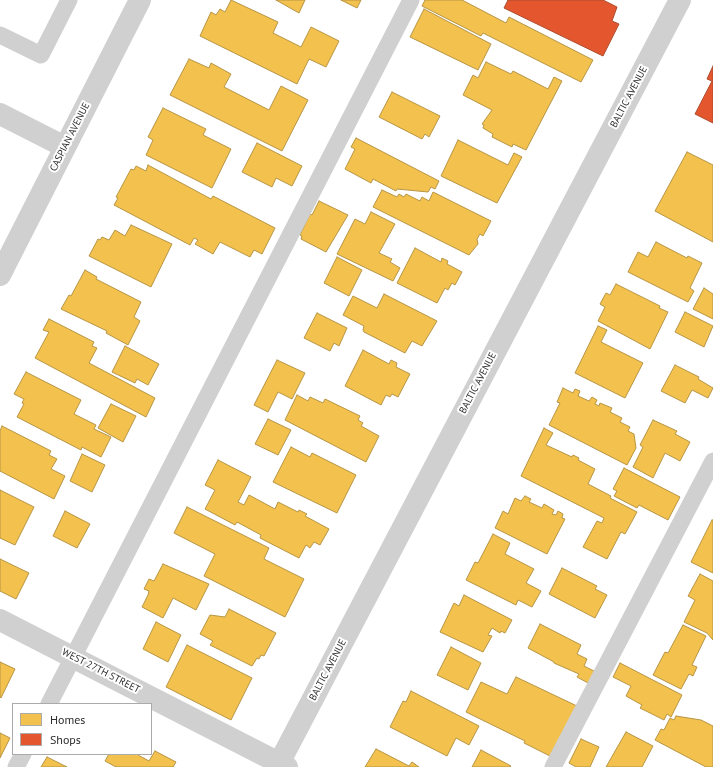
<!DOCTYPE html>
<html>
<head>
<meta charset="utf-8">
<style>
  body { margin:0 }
  #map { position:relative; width:713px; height:767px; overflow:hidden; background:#fff; font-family:"PT Sans",sans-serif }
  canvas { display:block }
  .legend { position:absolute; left:12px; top:703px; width:140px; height:52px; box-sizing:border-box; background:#fff; border:1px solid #ababab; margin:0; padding:5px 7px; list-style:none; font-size:12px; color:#2e2e2e }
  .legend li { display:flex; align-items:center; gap:8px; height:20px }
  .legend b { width:20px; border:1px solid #ababab }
</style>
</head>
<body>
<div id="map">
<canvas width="713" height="767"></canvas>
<ul class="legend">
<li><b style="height:11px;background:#f2c14e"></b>Homes</li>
<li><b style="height:11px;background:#e4572e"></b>Shops</li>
</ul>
</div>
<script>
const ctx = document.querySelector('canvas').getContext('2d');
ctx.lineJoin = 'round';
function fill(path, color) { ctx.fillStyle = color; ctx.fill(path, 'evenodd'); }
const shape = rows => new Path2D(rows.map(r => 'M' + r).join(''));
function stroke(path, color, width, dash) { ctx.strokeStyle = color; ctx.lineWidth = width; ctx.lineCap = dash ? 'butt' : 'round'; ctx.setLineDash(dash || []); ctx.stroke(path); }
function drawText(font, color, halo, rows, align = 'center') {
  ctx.font = font + ' "PT Sans",sans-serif'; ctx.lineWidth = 4; ctx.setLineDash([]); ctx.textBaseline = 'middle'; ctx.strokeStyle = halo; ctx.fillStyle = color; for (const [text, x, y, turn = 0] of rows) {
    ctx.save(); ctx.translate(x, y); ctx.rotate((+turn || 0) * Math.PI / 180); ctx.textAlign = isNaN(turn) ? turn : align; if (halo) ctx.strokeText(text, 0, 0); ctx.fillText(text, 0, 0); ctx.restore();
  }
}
const homes = shape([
  [231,0,278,22,273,33,301,47,311,27,339,41,326,67,309,59,297,84,200,36,211,12,216,15,220,9,225,12,231,0],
  [276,0,305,0,299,13,276,0],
  [341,0,361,0,357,8,341,0],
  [425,0,462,0,506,23,509,17,593,60,581,82,483,33,481,36,422,6,425,0],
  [424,9,491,44,478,70,410,37,424,9],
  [189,59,209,68,211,63,231,74,224,87,269,110,281,86,308,100,282,151,170,95,189,59],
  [486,62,511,74,513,71,548,89,554,77,562,81,526,150,513,144,512,147,492,137,493,134,483,128,484,125,482,124,492,110,463,95,473,75,478,78,486,62],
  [392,92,440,116,429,137,425,134,422,139,379,117,392,92],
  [163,108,206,129,203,135,231,149,212,188,146,155,153,140,148,137,163,108],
  [356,138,439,181,435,189,431,187,428,192,397,189,396,191,373,179,371,183,345,169,355,149,351,147,356,138],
  [458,140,508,165,514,153,522,157,497,203,441,176,458,140],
  [257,143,302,166,292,186,276,178,272,187,242,172,257,143],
  [687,152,713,165,713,242,655,211,687,152],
  [148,165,211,199,213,196,275,228,262,254,254,250,250,257,220,242,213,254,195,244,198,240,194,238,190,245,114,205,118,198,116,197,131,169,134,170,136,166,146,171,148,165],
  [382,190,397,197,399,194,404,197,406,194,420,201,422,197,429,201,433,192,491,221,483,236,480,234,477,239,478,244,469,255,373,207,382,190],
  [319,201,348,215,326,252,301,239,302,236,300,235,310,214,312,215,319,201],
  [371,212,395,224,379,253,392,259,390,262,400,268,393,281,337,254,355,219,365,224,371,212],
  [131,225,172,244,151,287,89,256,98,239,100,240,102,237,109,240,115,230,125,236,131,225],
  [656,242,687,258,688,256,702,263,690,288,694,291,688,302,628,272,638,252,648,257,656,242],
  [415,248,441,262,442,258,448,261,447,264,462,272,455,285,452,283,448,290,445,288,437,303,397,283,415,248],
  [337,257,362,270,349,296,324,283,337,257],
  [85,270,97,277,96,279,141,302,134,317,140,321,128,345,106,333,107,331,61,309,69,295,71,296,85,270],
  [616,284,660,306,659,308,668,312,650,349,598,321,605,307,600,304,606,293,610,295,616,284],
  [704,288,713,294,713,319,693,309,704,288],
  [384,294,437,321,422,346,412,341,405,353,364,332,363,330,364,326,343,315,353,296,377,308,384,294],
  [685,312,713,326,704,347,675,332,685,312],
  [317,313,347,328,339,346,334,343,330,351,304,338,317,313],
  [49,319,94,342,92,346,97,348,89,363,155,398,146,417,35,358,49,332,43,330,49,319],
  [598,326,607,330,601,342,643,363,625,398,575,373,598,326],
  [125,346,159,364,148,385,137,379,135,383,112,372,125,346],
  [363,350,389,364,391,360,397,363,396,367,410,374,398,397,392,394,390,397,386,395,381,405,345,386,363,350],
  [277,360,305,373,292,399,278,392,268,412,254,405,277,360],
  [675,365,699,377,698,379,713,388,708,398,692,390,685,403,661,391,675,365],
  [26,372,81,400,74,414,96,425,94,429,111,437,101,457,82,447,81,450,17,417,24,404,22,403,24,399,14,394,26,372],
  [563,388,573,393,575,389,580,391,578,396,589,401,592,397,597,400,595,404,599,406,600,403,612,408,610,412,622,418,620,422,630,427,628,431,634,434,636,448,627,465,549,425,560,403,557,402,563,388],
  [297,395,308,401,310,397,323,403,325,399,360,416,358,420,363,423,361,426,379,436,366,462,285,420,297,395],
  [111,404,136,416,123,442,98,428,111,404],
  [268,419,291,430,278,455,255,444,268,419],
  [653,420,677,431,675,434,690,442,680,461,665,453,653,478,633,467,643,447,640,445,653,420],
  [2,426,51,451,49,455,57,459,51,469,65,476,54,499,0,471,0,431,2,426],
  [544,428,553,433,546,445,572,457,573,455,579,458,578,460,595,469,588,484,611,496,610,498,637,512,625,534,621,532,607,559,583,547,597,521,602,523,604,518,521,476,544,428],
  [291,447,310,457,312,453,356,475,337,513,273,482,291,447],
  [82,454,105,465,92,492,70,481,82,454],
  [218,460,251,477,238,502,244,505,249,495,275,509,278,502,298,512,299,510,307,514,305,516,329,529,320,545,314,542,310,548,306,545,299,558,260,538,261,535,237,522,235,525,205,509,215,490,205,485,218,460],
  [624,468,680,497,668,520,639,505,637,508,614,496,617,491,613,489,624,468],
  [0,490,34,507,15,545,0,538,0,490],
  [525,496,531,499,529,502,542,508,544,504,554,510,552,514,556,515,558,511,563,514,562,518,565,519,547,554,495,528,503,511,508,514,515,498,521,501,525,496],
  [187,507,269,548,264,559,304,579,285,617,204,576,215,554,174,533,187,507],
  [65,511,90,524,77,548,53,536,65,511],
  [712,520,713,520,713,573,691,562,712,520],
  [493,534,510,543,505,554,534,569,526,583,541,591,532,607,518,600,516,605,466,580,475,562,478,563,493,534],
  [0,559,29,573,16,599,0,591,0,559],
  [163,564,209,584,196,610,173,598,163,618,142,607,148,595,149,591,144,589,149,579,154,581,163,564],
  [562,568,597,586,595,589,607,595,595,618,549,594,562,568],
  [700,574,713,581,713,640,707,633,684,622,695,600,688,596,700,574],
  [464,595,512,620,505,633,501,631,500,633,492,628,488,635,492,636,483,652,440,632,454,603,459,606,464,595],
  [229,609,276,633,264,656,261,655,259,659,257,658,252,666,210,645,213,641,200,634,210,615,225,617,229,609],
  [156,622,181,635,168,662,143,649,156,622],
  [540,624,581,645,577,654,587,659,584,666,596,672,590,684,577,677,579,674,554,663,554,662,528,648,540,624],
  [683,625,706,636,692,665,697,667,693,676,689,674,681,689,653,675,665,652,668,653,683,625],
  [187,645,252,678,231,720,166,687,187,645],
  [451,647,481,663,468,690,437,675,451,647],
  [0,662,15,669,1,698,0,697,0,662],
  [620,663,682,695,671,717,667,714,664,720,640,708,642,705,626,696,631,686,613,677,620,663],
  [516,677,577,706,552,757,524,743,525,741,466,712,481,682,507,694,516,677],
  [411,691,479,726,469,745,456,738,447,756,390,727,403,701,406,702,411,691],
  [676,716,701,720,713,726,713,767,706,767,655,740,661,729,664,730,670,718,674,720,676,716],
  [626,732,653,746,642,767,606,767,626,732],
  [0,733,10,738,0,758,0,733],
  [581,739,599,747,590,767,576,767,569,763,581,739],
  [376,749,409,766,412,762,419,767,365,767,376,749],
  [481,750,511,766,510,767,472,767,481,750],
  [155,751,176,762,173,767,116,767,105,761,109,754,138,754,138,755,149,761,155,751],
  [47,757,67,767,41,767,47,757]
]);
fill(homes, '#f2c14e');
stroke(homes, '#b79544', 1);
const shops = shape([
  [508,0,603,0,617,7,612,21,619,24,603,56,504,8,508,0],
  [713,66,713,123,695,114,712,81,707,79,713,66]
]);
fill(shops, '#e4572e');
stroke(shops, '#ad4b2e', 1);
stroke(shape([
  [0,35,41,55,69,0],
  [49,704,411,0],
  [16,767,23,754],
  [553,767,713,461]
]), '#d0d0d0', 17);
stroke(shape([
  [0,114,65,147],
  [0,275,140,0],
  [0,620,287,767],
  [277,767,680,0]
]), '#d0d0d0', 22);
drawText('10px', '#2e2e2e', '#fff', [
  ["BALTIC AVENUE",629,97,-62],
  ["CASPIAN AVENUE",70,137,-63],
  ["BALTIC AVENUE",478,383,-62],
  ["BALTIC AVENUE",328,670,-62],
  ["WEST 27TH STREET",101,671,27]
]);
</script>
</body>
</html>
